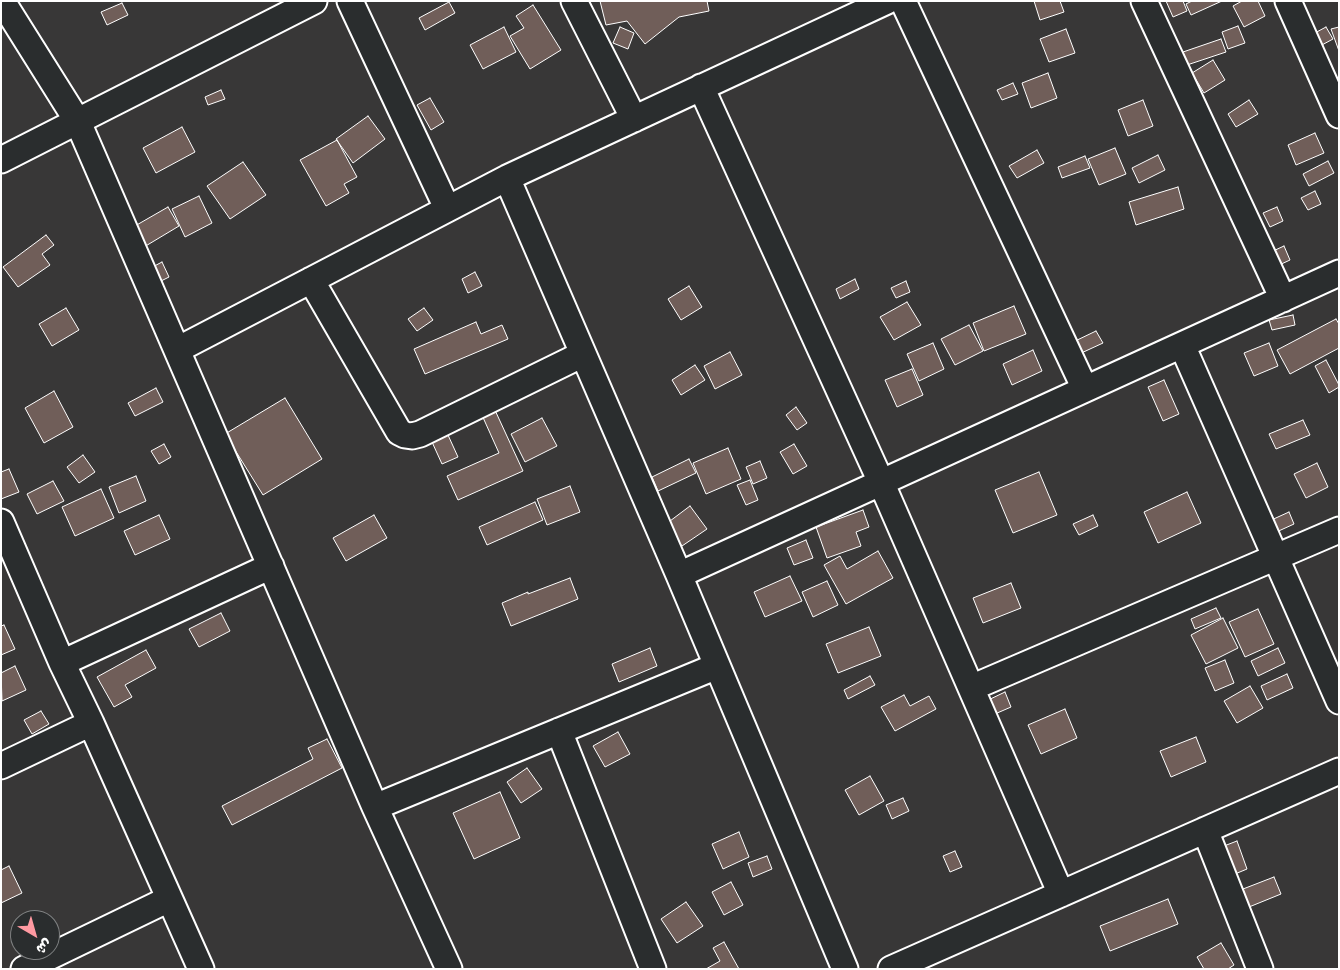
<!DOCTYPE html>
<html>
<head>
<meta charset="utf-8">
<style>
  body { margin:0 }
  #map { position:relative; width:1340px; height:970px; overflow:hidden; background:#383737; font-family:Kalam,"Playpen Sans Arabic",sans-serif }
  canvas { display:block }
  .frame { position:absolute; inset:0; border:2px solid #fff; pointer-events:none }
  .north { position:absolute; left:10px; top:910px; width:50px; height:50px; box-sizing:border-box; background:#2a2d2e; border:1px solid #7f8182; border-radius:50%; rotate:142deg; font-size:14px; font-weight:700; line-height:20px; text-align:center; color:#fff }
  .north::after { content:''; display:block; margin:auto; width:18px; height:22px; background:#ff9aa2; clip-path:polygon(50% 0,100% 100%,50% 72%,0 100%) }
</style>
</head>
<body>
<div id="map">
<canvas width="1340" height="970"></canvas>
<div class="frame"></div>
<div class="north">ش</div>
</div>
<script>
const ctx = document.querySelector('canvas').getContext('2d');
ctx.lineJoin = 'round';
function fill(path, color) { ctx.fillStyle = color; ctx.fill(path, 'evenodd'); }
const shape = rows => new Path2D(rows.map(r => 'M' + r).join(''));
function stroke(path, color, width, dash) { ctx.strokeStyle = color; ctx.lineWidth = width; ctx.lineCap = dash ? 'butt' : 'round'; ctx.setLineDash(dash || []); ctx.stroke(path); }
const building = shape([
  [600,1,707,1,709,11,679,17,645,44,627,21,606,25,600,1],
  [1034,1,1060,1,1064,12,1040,20,1034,1],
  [1166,1,1183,1,1187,11,1173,17,1166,1],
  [1192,1,1222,1,1191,15,1186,4,1192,1],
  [1242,1,1258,1,1265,16,1244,27,1233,6,1242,1],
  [449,2,455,13,425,30,419,18,449,2],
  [122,3,128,15,107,25,101,12,122,3],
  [533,5,561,50,530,69,510,36,524,28,516,16,533,5],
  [1238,26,1245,43,1228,49,1222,32,1238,26],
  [504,27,516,52,483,69,470,45,504,27],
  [620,27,634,33,628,49,613,43,620,27],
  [1326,27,1333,39,1320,46,1313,34,1326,27],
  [1339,27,1339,51,1331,29,1339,27],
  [1066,29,1075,53,1049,62,1040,39,1066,29],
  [1221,39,1226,52,1187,65,1183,52,1221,39],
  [1213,60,1225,80,1204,93,1192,73,1213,60],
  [1048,73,1057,98,1031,108,1022,83,1048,73],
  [1013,83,1018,94,1002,100,997,90,1013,83],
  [221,90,225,99,208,105,205,97,221,90],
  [430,98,444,122,431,130,417,105,430,98],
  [1143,100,1153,126,1128,136,1118,110,1143,100],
  [1249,100,1258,114,1236,127,1228,114,1249,100],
  [368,116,385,139,353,163,336,139,368,116],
  [182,127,195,152,156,173,143,148,182,127],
  [1315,133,1324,153,1296,165,1288,145,1315,133],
  [337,140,357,177,344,184,349,193,326,206,300,160,337,140],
  [1115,148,1126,174,1099,185,1088,159,1115,148],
  [1037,150,1044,163,1017,178,1009,166,1037,150],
  [1158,155,1165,170,1139,183,1132,168,1158,155],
  [1085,156,1090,168,1062,178,1058,167,1085,156],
  [1328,161,1334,173,1309,186,1303,174,1328,161],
  [243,162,266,195,230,219,207,186,243,162],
  [1178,187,1184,209,1136,225,1129,202,1178,187],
  [1315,191,1321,204,1308,210,1301,198,1315,191],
  [199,196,212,223,185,237,172,209,199,196],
  [168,207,179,226,139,250,128,230,168,207],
  [1277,207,1283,221,1270,227,1263,213,1277,207],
  [46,235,54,245,42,254,50,265,18,287,3,267,46,235],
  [1284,246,1290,260,1277,266,1271,252,1284,246],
  [162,262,169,277,155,284,147,270,162,262],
  [475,272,482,286,468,293,462,279,475,272],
  [855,279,859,289,840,299,836,289,855,279],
  [906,281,910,292,896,298,891,288,906,281],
  [689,286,702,307,681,320,668,299,689,286],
  [907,302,921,325,894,340,880,317,907,302],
  [1014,306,1026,334,984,351,973,323,1014,306],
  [66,308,79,330,52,346,39,324,66,308],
  [424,308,433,320,417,331,408,319,424,308],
  [1293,315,1295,325,1272,330,1269,320,1293,315],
  [1336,319,1339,324,1339,348,1290,374,1277,350,1336,319],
  [476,322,481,334,502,325,508,339,425,374,414,349,476,322],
  [969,325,983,351,955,365,941,339,969,325],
  [1096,331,1103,343,1077,355,1071,343,1096,331],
  [933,343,944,369,919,381,907,354,933,343],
  [1269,343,1278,366,1254,376,1244,353,1269,343],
  [1033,350,1042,371,1012,385,1003,364,1033,350],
  [730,352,742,375,715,389,704,366,730,352],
  [1326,360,1339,385,1339,387,1329,393,1315,366,1326,360],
  [695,365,705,380,681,395,672,380,695,365],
  [912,369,923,395,897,407,885,380,912,369],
  [1164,380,1179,414,1163,421,1148,387,1164,380],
  [156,388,163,402,135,416,128,403,156,388],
  [54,391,73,427,44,443,25,408,54,391],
  [285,398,322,459,263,495,225,434,285,398],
  [796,407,807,423,797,430,786,415,796,407],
  [494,408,523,471,458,500,447,476,499,453,481,413,494,408],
  [542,418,557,446,525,462,511,434,542,418],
  [1303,420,1310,435,1276,449,1269,434,1303,420],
  [448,435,458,457,442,464,432,442,448,435],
  [164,444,171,457,159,464,151,451,164,444],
  [794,444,807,466,793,474,780,452,794,444],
  [728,448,741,479,706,494,693,463,728,448],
  [83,455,95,472,79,483,67,467,83,455],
  [689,459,696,473,658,491,652,477,689,459],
  [760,461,767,478,753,484,746,467,760,461],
  [1317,463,1328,487,1306,498,1294,474,1317,463],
  [9,469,19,492,1,499,1,472,9,469],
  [1039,472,1057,515,1013,533,995,490,1039,472],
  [136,476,146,501,119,513,109,487,136,476],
  [750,480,758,500,746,505,737,485,750,480],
  [53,481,64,501,37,514,27,494,53,481],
  [570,486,580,512,547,525,537,499,570,486],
  [101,489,114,518,75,536,62,507,101,489],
  [1187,492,1201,523,1158,543,1144,512,1187,492],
  [535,502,543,520,487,545,479,527,535,502],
  [690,506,707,529,682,546,666,524,690,506],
  [863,510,869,527,856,532,861,546,827,558,816,527,863,510],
  [1289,512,1294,524,1272,534,1267,522,1289,512],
  [159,515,170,539,135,555,124,531,159,515],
  [374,515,387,538,346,561,333,538,374,515],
  [1093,515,1098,526,1079,535,1073,524,1093,515],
  [806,540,813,558,794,565,787,548,806,540],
  [878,551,893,578,846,604,824,565,840,556,847,569,878,551],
  [790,576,802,601,765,617,754,592,790,576],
  [570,578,578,599,511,626,502,603,528,592,528,594,570,578],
  [827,581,838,605,813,617,802,592,827,581],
  [1011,583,1021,608,983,623,973,598,1011,583],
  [1216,608,1221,618,1195,629,1191,619,1216,608],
  [1258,609,1274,644,1245,657,1229,622,1258,609],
  [221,613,230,631,199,647,189,629,221,613],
  [1223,618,1238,648,1206,664,1191,635,1223,618],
  [4,625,15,649,1,655,1,626,4,625],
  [869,627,881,656,838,673,826,644,869,627],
  [650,648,657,666,619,682,612,664,650,648],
  [1278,648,1285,663,1258,676,1251,661,1278,648],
  [146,650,156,668,125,685,132,697,114,707,97,677,146,650],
  [1225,660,1234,683,1215,691,1205,668,1225,660],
  [15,666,26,690,2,701,1,673,15,666],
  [1287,674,1293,688,1267,700,1261,686,1287,674],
  [870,676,875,685,848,699,844,690,870,676],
  [1250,686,1263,708,1237,723,1224,701,1250,686],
  [1005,692,1011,707,988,717,982,703,1005,692],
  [904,695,910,706,929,696,936,709,895,731,881,707,904,695],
  [1065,709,1077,738,1041,754,1028,725,1065,709],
  [41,711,49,724,32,734,24,720,41,711],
  [618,732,630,754,605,767,593,746,618,732],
  [1196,737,1206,762,1171,777,1160,751,1196,737],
  [327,739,342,768,232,825,222,806,313,759,308,748,327,739],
  [527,768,542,789,521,803,507,782,527,768],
  [870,776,884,801,859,815,845,790,870,776],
  [500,792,520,838,474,859,453,813,500,792],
  [903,798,909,811,892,819,886,805,903,798],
  [739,832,749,857,723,869,712,844,739,832],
  [1237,841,1247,869,1235,874,1224,846,1237,841],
  [955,851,962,867,950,872,943,856,955,851],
  [767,856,772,869,753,877,748,863,767,856],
  [9,866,22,893,1,903,1,870,9,866],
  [1274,877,1281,894,1249,907,1243,889,1274,877],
  [731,882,743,905,724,915,712,892,731,882],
  [1168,899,1178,924,1110,951,1100,926,1168,899],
  [686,902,703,926,677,943,661,919,686,902],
  [724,942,739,969,706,969,720,961,713,948,724,942],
  [1221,943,1234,965,1228,969,1204,969,1197,957,1221,943]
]);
fill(building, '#705e59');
stroke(building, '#fff', 1);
const minor = shape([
  [2,1,78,122,375,807,449,969],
  [350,1,447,208],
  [574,1,634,119],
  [903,1,1085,389],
  [1144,1,1283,299],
  [1288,1,1339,115],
  [701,87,881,482,1061,894],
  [1,160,314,1],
  [507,178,679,575,845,969],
  [311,280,399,432,405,435,412,436,420,434,583,354],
  [1182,345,1339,701],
  [177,350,507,178,887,1],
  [1,522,62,663,91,723,201,969],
  [679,575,1339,273],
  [62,663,271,566],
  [971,688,1339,530],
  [559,731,653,969],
  [1,766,91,723],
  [375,807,717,666],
  [1205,830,1260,969],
  [24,969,169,899],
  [891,969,1339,771]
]);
stroke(minor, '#fff', 29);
stroke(minor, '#2a2d2e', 25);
</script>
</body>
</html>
